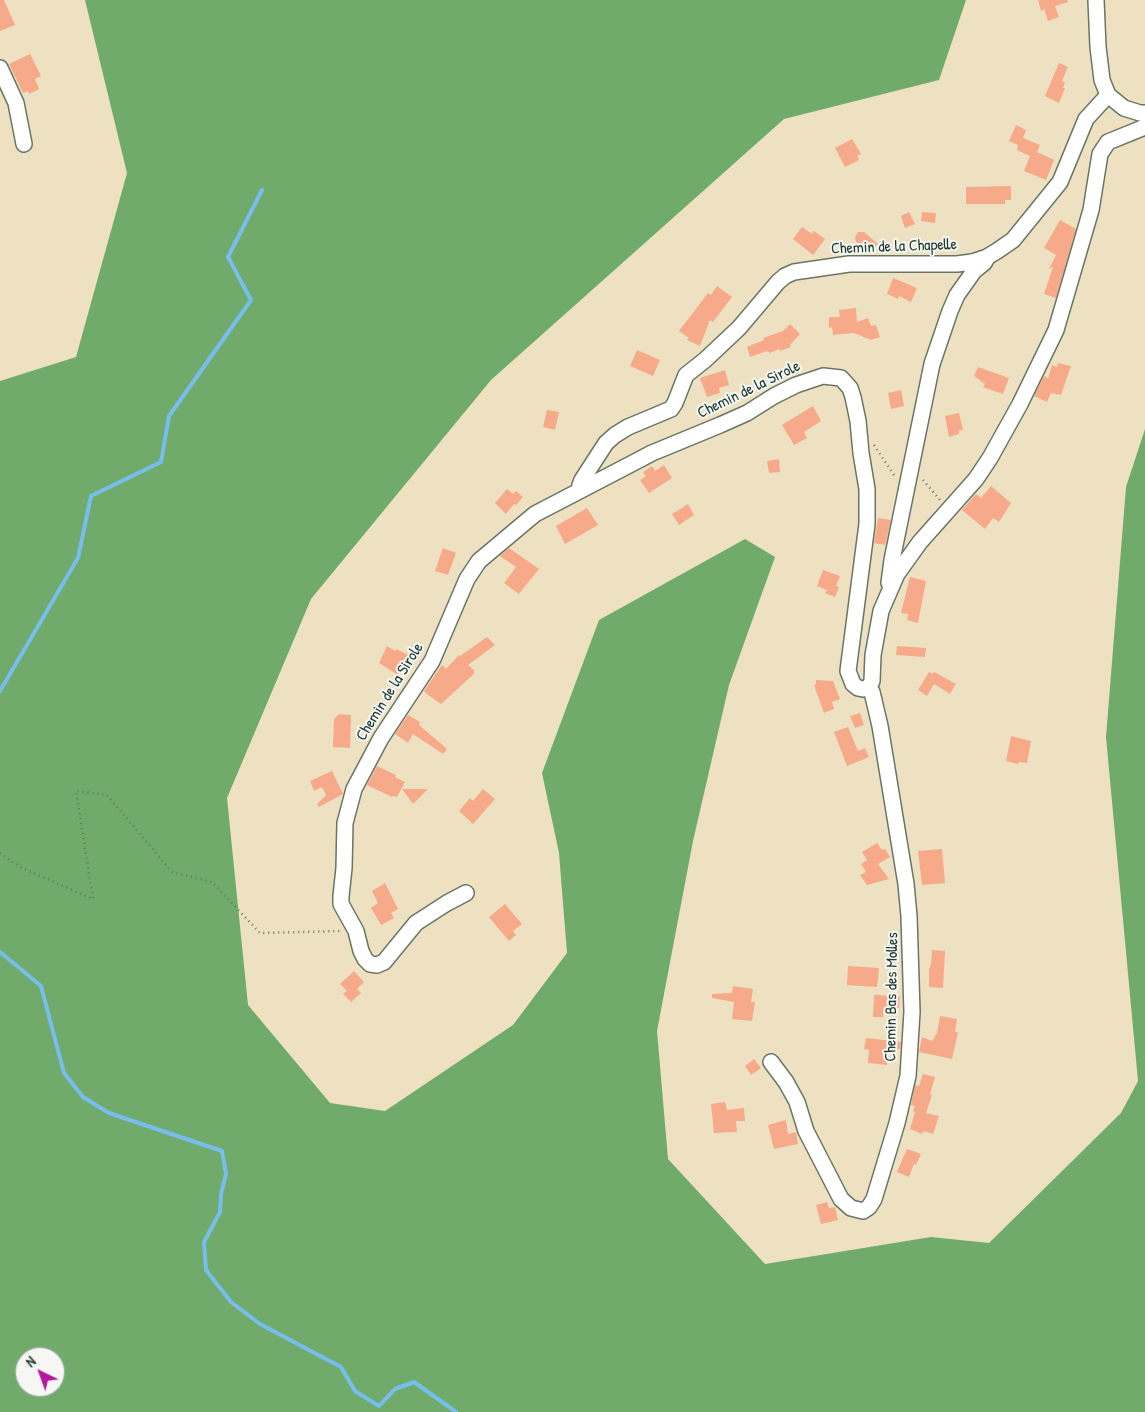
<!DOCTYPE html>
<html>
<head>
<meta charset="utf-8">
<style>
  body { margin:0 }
  #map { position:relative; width:1145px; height:1412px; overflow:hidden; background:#eee1c1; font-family:"Patrick Hand",sans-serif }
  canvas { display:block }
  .north { position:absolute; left:15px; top:1347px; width:50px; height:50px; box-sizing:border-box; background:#f6f6f2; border:1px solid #a0aca6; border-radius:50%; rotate:318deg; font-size:14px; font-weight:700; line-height:20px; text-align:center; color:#1f3d34 }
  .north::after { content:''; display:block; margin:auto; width:18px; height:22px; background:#b5179e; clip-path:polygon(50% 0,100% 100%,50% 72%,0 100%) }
</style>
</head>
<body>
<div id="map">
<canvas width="1145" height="1412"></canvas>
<div class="north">N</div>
</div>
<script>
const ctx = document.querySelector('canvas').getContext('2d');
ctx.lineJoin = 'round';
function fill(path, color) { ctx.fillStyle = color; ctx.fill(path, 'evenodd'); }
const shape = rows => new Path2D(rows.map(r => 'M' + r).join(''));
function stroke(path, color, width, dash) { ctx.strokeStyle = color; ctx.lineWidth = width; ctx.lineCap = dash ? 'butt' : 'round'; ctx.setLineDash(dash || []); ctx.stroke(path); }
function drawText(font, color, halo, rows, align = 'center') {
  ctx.font = font + ' "Patrick Hand",sans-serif'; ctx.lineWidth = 4; ctx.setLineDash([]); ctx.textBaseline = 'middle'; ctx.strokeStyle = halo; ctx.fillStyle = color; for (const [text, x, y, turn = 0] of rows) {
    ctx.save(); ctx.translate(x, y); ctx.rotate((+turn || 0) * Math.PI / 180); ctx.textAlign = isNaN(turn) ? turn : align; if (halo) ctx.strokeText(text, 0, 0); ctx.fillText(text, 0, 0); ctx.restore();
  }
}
fill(shape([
  [85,0,966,0,939,80,784,119,491,380,311,599,227,798,248,1005,330,1103,385,1111,513,1025,567,953,559,853,542,773,599,620,745,539,775,557,729,685,693,841,657,1031,668,1159,765,1264,931,1237,989,1243,1121,1113,1138,1081,1106,737,1126,487,1145,429,1145,1412,0,1412,0,381,76,357,127,173],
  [25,1357,55,1357,55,1387,25,1387]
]), '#70ab6b');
stroke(shape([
  [0,691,78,558,91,496,161,462,169,416,251,300,228,257,262,190],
  [0,952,41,986,64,1073,83,1097,109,1113,222,1151,226,1174,221,1194,220,1212,204,1242,206,1270,231,1302,260,1324,341,1367,355,1391,379,1406,395,1389,414,1382,456,1412]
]), '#77bdee', 4);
fill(shape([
  [0,0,4,0,15,25,0,31],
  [1038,0,1067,0,1068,2,1055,6,1059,17,1048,21,1044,9,1041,11],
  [30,54,41,76,35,79,39,89,29,94,28,91,23,93,9,64],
  [1059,63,1068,67,1062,81,1065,82,1063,88,1065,88,1059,103,1045,96],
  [1016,125,1026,130,1023,138,1040,145,1037,152,1054,160,1046,180,1024,171,1030,156,1017,150,1018,145,1009,141],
  [852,139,861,154,857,156,859,160,845,167,835,148],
  [1011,186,1011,200,1005,200,1005,204,966,204,966,187],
  [909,212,915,224,905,228,901,216],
  [922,212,936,213,935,223,921,221],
  [1060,220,1076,229,1056,298,1044,294,1053,267,1049,269,1056,255,1044,248],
  [802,227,812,234,814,231,825,239,813,255,793,239],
  [858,232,864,232,878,244,868,254,856,242,855,237],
  [893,278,917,288,911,302,899,296,898,299,887,294],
  [717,286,732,297,713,322,710,320,700,346,687,340,689,338,679,331,708,293,711,295],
  [856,308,857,322,868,318,871,326,876,325,880,337,871,340,854,333,833,335,832,327,829,328,829,317,840,317,839,310],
  [790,324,800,334,790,345,791,347,780,351,779,349,770,353,767,351,750,357,747,347,764,340,763,338,783,331],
  [637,350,660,360,653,376,630,366],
  [1058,363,1071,366,1061,395,1051,393,1047,402,1034,396,1044,376,1048,378,1052,365,1057,367],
  [978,367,1009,378,1003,394,983,387,985,384,974,376],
  [725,370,729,385,719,388,720,393,707,397,700,378],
  [901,390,904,406,891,409,888,393],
  [813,406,821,421,804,432,807,438,794,445,782,425],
  [547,410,559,412,555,430,543,427],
  [959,413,963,430,959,430,959,434,949,437,945,416],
  [779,459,780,472,769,473,767,461],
  [664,465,672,478,649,493,640,480,646,476,643,472,652,466,655,471],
  [991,486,1011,503,999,522,993,518,985,529,962,510,976,494,981,498],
  [507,489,513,494,516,491,523,497,516,505,514,504,506,514,495,503],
  [688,504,694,515,679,525,672,514],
  [587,508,598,525,565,544,556,526],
  [878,518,891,520,885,545,874,543],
  [443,548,456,553,448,575,435,571],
  [509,548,539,569,519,594,504,583,516,567,500,556],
  [823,570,840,576,836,586,839,587,835,597,825,593,827,590,817,586],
  [910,577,926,581,918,623,907,620,908,614,901,613],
  [487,637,495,645,468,665,474,670,474,674,441,704,427,694,424,691,442,665,446,669,459,655,460,656],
  [387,646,395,651,396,649,413,657,405,673,401,668,398,675,379,663],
  [897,646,926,648,925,657,896,655],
  [929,672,933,674,934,672,956,684,950,694,934,684,927,696,918,690],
  [816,680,833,681,840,699,832,702,834,709,824,713,814,685,816,684],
  [860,713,864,725,855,728,850,716],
  [339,714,351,715,350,748,333,747,334,719],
  [408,715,420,722,419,725,447,749,443,754,413,734,408,743,395,734],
  [848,727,858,751,865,748,869,757,847,766,834,732],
  [1011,736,1031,741,1027,763,1019,762,1018,764,1006,761],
  [377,766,396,775,395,777,405,782,397,797,393,796,392,797,367,785],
  [332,771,343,794,319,807,317,804,326,795,322,787,314,791,310,781],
  [402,789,428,789,413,804],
  [483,789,495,799,473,824,459,811,470,798,473,801],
  [877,843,882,850,885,849,890,857,878,864,889,879,867,885,860,875,866,872,861,864,867,860,862,852],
  [942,849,945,883,922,885,918,851],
  [385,883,398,909,391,913,394,918,381,925,371,908,378,903,372,891],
  [505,904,522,924,513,931,516,935,509,941,489,917],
  [932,950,945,951,943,988,929,987,929,969,931,965],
  [848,966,879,968,877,987,847,985],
  [354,971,364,982,357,989,361,993,351,1002,343,994,347,991,340,984],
  [733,986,753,989,751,1002,755,1002,752,1021,732,1019,734,1002,712,998,712,994,732,993],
  [874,995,900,996,899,1008,884,1007,883,1017,873,1017],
  [940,1016,957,1019,955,1032,958,1032,952,1059,919,1052,922,1037,932,1041,937,1033],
  [866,1038,901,1042,900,1049,888,1049,887,1065,868,1063,869,1050,864,1049],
  [754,1059,761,1068,751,1075,745,1066],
  [923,1074,935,1077,930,1094,932,1095,926,1113,939,1116,933,1134,924,1131,922,1134,910,1129,915,1112,913,1111,915,1106,911,1105,915,1085,919,1086],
  [725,1102,727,1110,744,1108,745,1121,736,1121,737,1132,714,1133,711,1104],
  [786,1120,788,1134,796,1132,798,1144,774,1149,768,1125],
  [907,1149,921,1154,916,1165,914,1164,909,1177,897,1172],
  [827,1202,829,1208,835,1207,838,1220,821,1224,816,1205]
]), '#f6aa8a');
const minor = shape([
  [1096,0,1098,47,1102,80,1108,95,1124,108,1140,113,1145,113],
  [0,68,16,103,24,144],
  [581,490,580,485,582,480,606,443,615,435,628,427,671,409,675,403,686,375,705,360,739,328,778,282,785,276,794,272,849,264,957,264,972,262,987,257,997,251,1013,240,1060,182,1086,119,1108,95],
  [889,583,892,560,932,364,950,311,957,295,974,271,984,263,987,258],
  [466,893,447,903,416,923,384,962,377,965,370,964,365,959,361,951,356,931,341,904,341,896,344,868,345,823,354,789,381,738,432,661,467,579,479,561,535,514,633,463,652,453,720,425,747,413,774,396,796,385,823,376,841,378,850,388,853,397,858,421,861,453,867,489,867,524,848,671,853,684,858,688,863,689,869,687,872,681,873,655,881,611,897,574,920,542,976,479,990,458,1020,404,1056,330,1091,210,1100,154,1108,142,1145,127],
  [771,1062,786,1082,797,1102,806,1131,841,1199,851,1208,863,1211,869,1207,874,1199,897,1123,908,1076,912,1012,909,916,906,884,880,726,872,692,869,687]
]);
stroke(minor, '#677665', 18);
stroke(shape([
  [874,445,896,478],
  [923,480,940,500],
  [0,853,22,868,93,899,76,791,107,795,172,872,212,882,260,933,342,931]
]), '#677665', 2.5, [1, 4]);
stroke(minor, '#fff', 15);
drawText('16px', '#1f3d34', '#f6f6f2', [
  ["Chemin de la Chapelle",894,247,-2],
  ["Chemin de la Sirole",749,390,-26],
  ["Chemin de la Sirole",390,692,-58],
  ["Chemin Bas des Molles",892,997,-89]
]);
</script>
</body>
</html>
